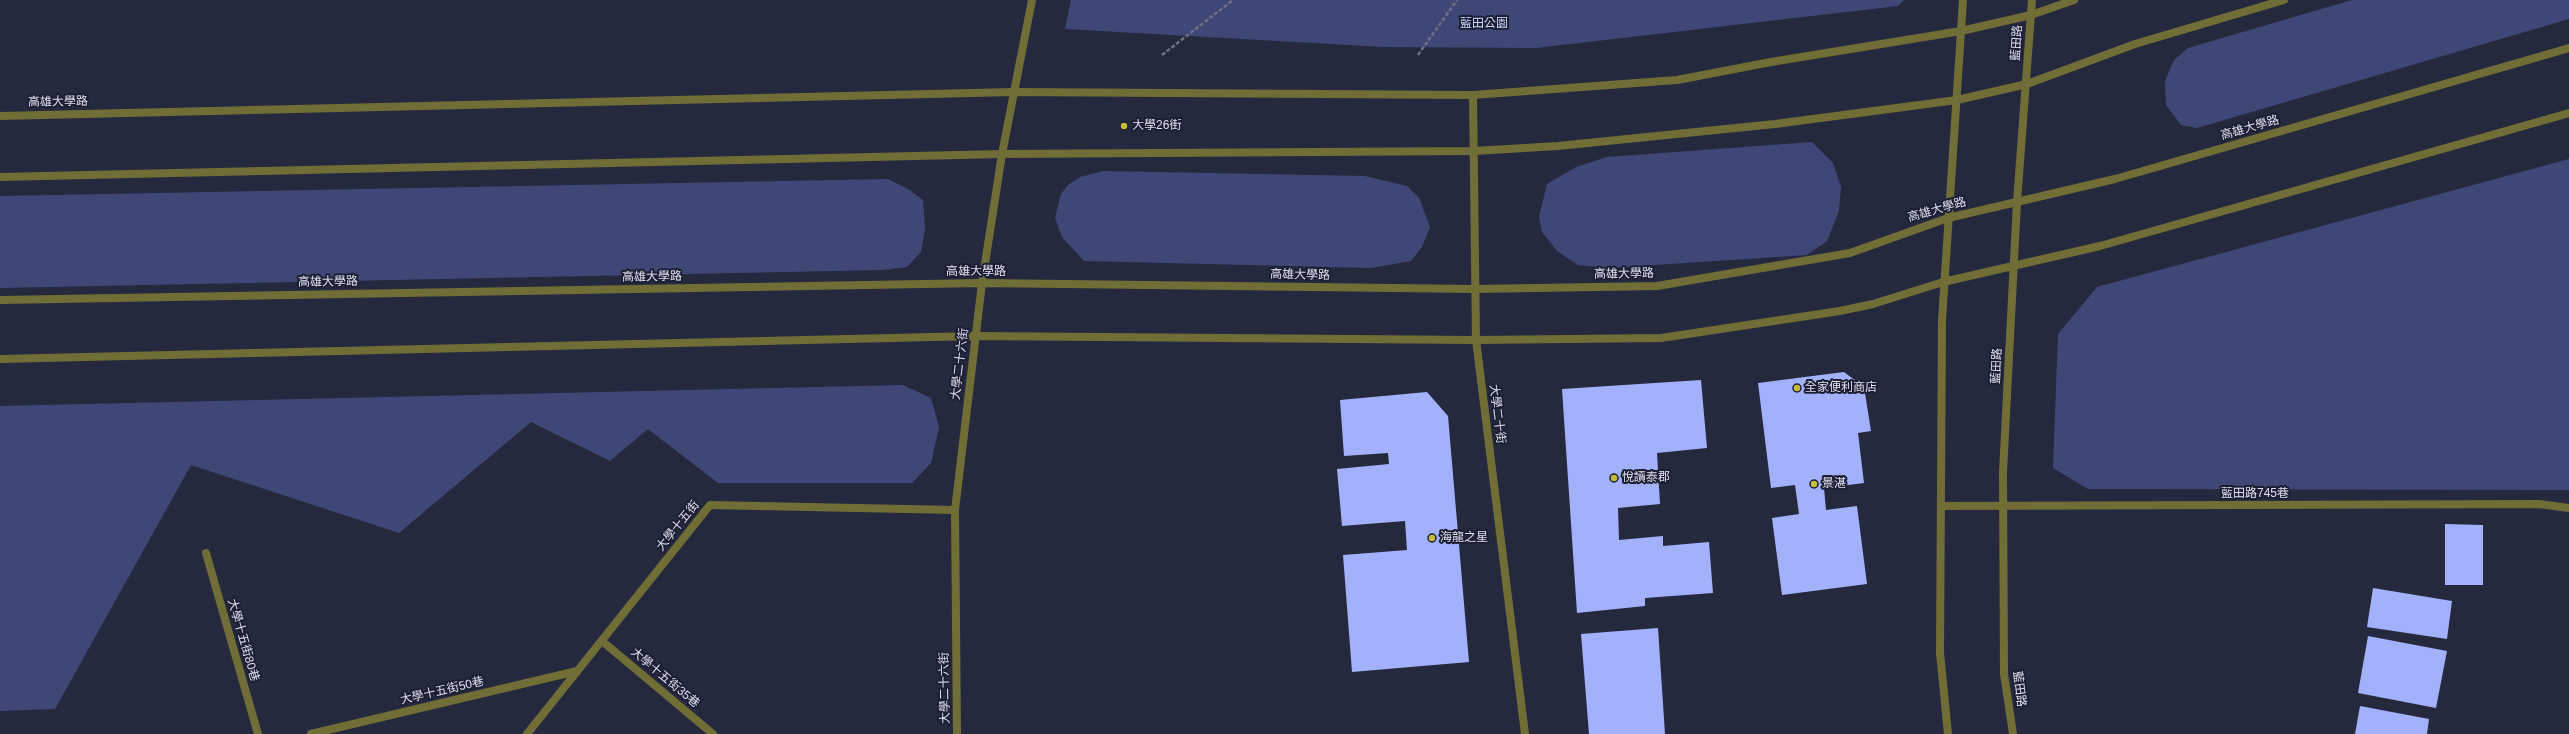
<!DOCTYPE html>
<html>
<head>
<meta charset="utf-8">
<style>
  body { margin:0 }
  canvas { display:block; background:#25293e }
</style>
</head>
<body>
<canvas width="2569" height="734"></canvas>
<script>
const ctx = document.querySelector('canvas').getContext('2d');
ctx.lineJoin = 'round';
function fill(path, color) { ctx.fillStyle = color; ctx.fill(path, 'evenodd'); }
const shape = rows => new Path2D(rows.map(r => 'M' + r).join(''));
function stroke(path, color, width, dash) { ctx.strokeStyle = color; ctx.lineWidth = width; ctx.lineCap = dash ? 'butt' : 'round'; ctx.setLineDash(dash || []); ctx.stroke(path); }
function drawText(font, color, halo, rows, align = 'center') {
  ctx.font = font + ' Arial,"Noto Sans TC",sans-serif'; ctx.lineWidth = 4; ctx.setLineDash([]); ctx.textBaseline = 'middle'; ctx.strokeStyle = halo; ctx.fillStyle = color; for (const [text, x, y, turn = 0] of rows) {
    ctx.save(); ctx.translate(x, y); ctx.rotate((+turn || 0) * Math.PI / 180); ctx.textAlign = isNaN(turn) ? turn : align; if (halo) ctx.strokeText(text, 0, 0); ctx.fillText(text, 0, 0); ctx.restore();
  }
}
fill(shape([
  [1071,0,1904,0,1898,6,1536,48,1384,47,1065,29],
  [2352,0,2569,0,2569,19,2197,128,2181,125,2166,105,2165,81,2174,60,2188,48],
  [1812,142,1833,163,1841,187,1839,211,1827,241,1807,255,1609,268,1578,265,1557,251,1542,232,1539,217,1547,184,1576,167,1607,157],
  [2569,159,2569,490,2088,489,2053,468,2058,334,2097,287],
  [1103,171,1365,176,1407,186,1419,198,1430,227,1422,247,1411,261,1371,268,1084,261,1062,237,1055,218,1061,194,1068,185,1080,177],
  [888,179,908,189,923,200,925,229,921,252,907,267,883,270,0,288,0,196],
  [903,385,931,398,939,427,931,463,912,483,718,483,648,429,610,461,531,422,399,533,191,465,55,709,0,711,0,406]
]), '#3f4776');
fill(shape([
  [1844,372,1864,387,1871,431,1858,433,1864,483,1824,488,1826,510,1857,506,1867,584,1782,595,1772,518,1799,514,1795,485,1771,488,1758,383],
  [1701,380,1707,448,1657,453,1660,504,1618,508,1619,540,1663,536,1663,546,1709,542,1713,593,1645,598,1645,606,1577,613,1562,389],
  [1427,392,1448,416,1469,662,1352,672,1343,555,1407,550,1405,521,1342,526,1337,469,1389,464,1388,453,1344,456,1340,400],
  [2445,524,2483,525,2483,585,2445,585],
  [2373,588,2452,601,2447,639,2367,627],
  [1658,628,1665,734,1589,734,1581,634],
  [2368,636,2447,651,2436,708,2358,693],
  [2360,706,2429,719,2427,734,2355,734]
]), '#a3b1fc');
stroke(shape([
  [1162,55,1233,0],
  [1418,55,1457,0]
]), '#6e7183', 2.5, [4, 2]);
stroke(shape([
  [206,553,258,734],
  [602,641,713,734],
  [311,734,577,671]
]), '#716d36', 8);
stroke(shape([
  [1473,95,1476,340,1525,734],
  [1941,506,2539,504,2569,508],
  [527,734,710,505,955,510],
  [957,734,955,510,982,283,1002,154,1032,0]
]), '#716d36', 8);
stroke(shape([
  [0,116,1014,92,1473,95,1677,80,1771,62,1961,31,2031,15,2074,0],
  [0,177,1002,154,1474,151,1558,146,1775,124,1957,100,2027,84,2135,44,2284,0],
  [0,300,982,283,1475,289,1657,286,1850,253,1948,218,2115,179,2569,48],
  [0,359,975,336,1476,340,1661,338,1840,311,1873,304,1943,282,2100,246,2569,113],
  [1948,734,1940,653,1942,320,1963,0],
  [2013,734,2004,674,2003,472,2017,202,2032,0]
]), '#716d36', 8);
for (const [x, y, r, color] of [
  [1124,126,4,"#c6bc3c"],
  [1797,388,4,"#c6bc3c"],
  [1614,478,4,"#c6bc3c"],
  [1814,484,4,"#c6bc3c"],
  [1432,538,4,"#c6bc3c"]
]) { const dot = new Path2D(); dot.arc(x, y, r, 0, 2 * Math.PI); ctx.fillStyle = color; ctx.fill(dot); stroke(dot, '#1c1f33', 1.5); }
drawText('12px', '#cfd8ff', '#1c1f33', [
  ["藍田公園",1484,24]
]);
drawText('12px', '#dde0ee', '#1c1f33', [
  ["藍田路",2017,43,-86],
  ["高雄大學路",58,102,-1],
  ["高雄大學路",2250,128,-16],
  ["高雄大學路",1937,210,-16],
  ["高雄大學路",976,272],
  ["高雄大學路",1624,274,-1],
  ["高雄大學路",1300,275,1],
  ["高雄大學路",652,277,-1],
  ["高雄大學路",328,282,-1],
  ["大學二十六街",960,364,-83],
  ["藍田路",1997,366,-87],
  ["大學二十街",1497,414,83],
  ["藍田路745巷",2255,494],
  ["大學十五街",678,526,-51],
  ["大學十五街80巷",243,640,74],
  ["大學十五街35巷",665,678,40],
  ["大學二十六街",945,688,-91],
  ["藍田路",2019,689,83],
  ["大學十五街50巷",442,691,-13]
]);
drawText('12px', '#dde0ee', '#1c1f33', [
  ["大學26街",1132,126],
  ["全家便利商店",1805,388],
  ["悅讀泰郡",1622,478],
  ["景湛",1822,484],
  ["海龍之星",1440,538]
], 'left');
</script>
</body>
</html>
